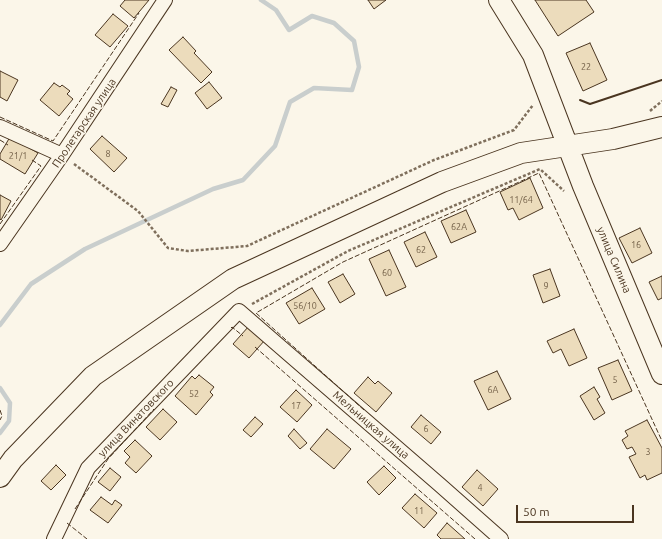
<!DOCTYPE html>
<html>
<head>
<meta charset="utf-8">
<style>
  body { margin:0 }
  #map { position:relative; width:662px; height:539px; overflow:hidden; background:#fbf6e9; font-family:Ubuntu,sans-serif }
  canvas { display:block }
  .scale { position:absolute; left:516px; top:505px; width:118px; height:18px; box-sizing:border-box; border:2px solid #4a3520; border-top:0; padding-left:5px; font-size:12px; line-height:14px; white-space:nowrap; color:#4a3520; -webkit-text-stroke:3px #fbf6e9; paint-order:stroke }
</style>
</head>
<body>
<div id="map">
<canvas width="662" height="539"></canvas>
<div class="scale">50 m</div>
</div>
<script>
const ctx = document.querySelector('canvas').getContext('2d');
ctx.lineJoin = 'round';
const shape = rows => new Path2D(rows.map(r => 'M' + r).join(''));
function stroke(path, color, width, dash) { ctx.strokeStyle = color; ctx.lineWidth = width; ctx.lineCap = dash ? 'butt' : 'round'; ctx.setLineDash(dash || []); ctx.stroke(path); }
function fill(path, color) { ctx.fillStyle = color; ctx.fill(path, 'evenodd'); }
function drawText(font, color, halo, rows, align = 'center') {
  ctx.font = font + ' Ubuntu,sans-serif'; ctx.lineWidth = 3; ctx.setLineDash([]); ctx.textBaseline = 'middle'; ctx.strokeStyle = halo; ctx.fillStyle = color; for (const [text, x, y, turn = 0] of rows) {
    ctx.save(); ctx.translate(x, y); ctx.rotate((+turn || 0) * Math.PI / 180); ctx.textAlign = isNaN(turn) ? turn : align; if (halo) ctx.strokeText(text, 0, 0); ctx.fillText(text, 0, 0); ctx.restore();
  }
}
stroke(shape([
  [0,325,31,284,85,249,213,189,243,180,275,146,290,102,314,88,352,90,359,67,354,41,334,23,312,16,289,30,276,10,261,0],
  [0,388,10,403,9,421,0,433]
]), '#c9cecd', 4.5);
const building = shape([
  [125,0,149,0,134,18,120,6,125,0],
  [368,0,386,0,374,9,368,0],
  [535,0,586,0,594,12,558,36,535,0],
  [113,14,128,26,110,47,95,35,113,14],
  [183,37,196,51,194,53,212,72,201,83,169,50,183,37],
  [590,43,607,80,583,91,566,53,590,43],
  [0,71,18,80,7,101,0,97,0,71],
  [209,82,222,98,207,109,195,93,209,82],
  [54,83,60,87,62,85,70,91,67,94,73,99,59,116,40,100,54,83],
  [171,87,177,90,168,107,161,104,171,87],
  [102,136,127,158,114,172,90,149,102,136],
  [10,137,38,153,25,174,0,159,0,154,10,137],
  [530,178,543,208,519,220,513,208,508,210,500,192,530,178],
  [0,195,11,201,1,220,0,219,0,195],
  [466,210,476,232,451,243,441,221,466,210],
  [640,228,652,253,632,263,619,238,640,228],
  [425,232,437,257,416,267,404,242,425,232],
  [389,250,406,287,386,296,369,259,389,250],
  [550,269,560,296,543,303,533,275,550,269],
  [343,274,355,294,340,303,328,282,343,274],
  [662,276,662,298,658,300,649,282,662,276],
  [312,288,325,309,299,324,286,303,312,288],
  [249,326,265,340,249,358,233,344,249,326],
  [574,329,587,358,569,366,561,349,553,353,547,341,574,329],
  [618,360,632,391,612,400,598,368,618,360],
  [497,371,511,399,488,410,474,381,497,371],
  [199,375,214,387,210,392,213,395,196,415,175,396,192,376,195,379,199,375],
  [368,377,375,384,378,381,392,393,376,412,354,393,368,377],
  [594,387,600,397,597,399,605,413,594,420,580,396,594,387],
  [296,390,312,405,297,422,280,407,296,390],
  [163,409,177,422,160,440,146,427,163,409],
  [421,415,441,432,431,444,411,427,421,415],
  [255,417,263,424,251,437,243,430,255,417],
  [647,420,662,448,662,473,647,480,645,475,640,478,629,457,636,454,632,447,627,449,622,440,628,436,625,431,647,420],
  [294,429,307,443,300,449,288,436,294,429],
  [327,429,351,449,334,469,310,449,327,429],
  [135,440,152,456,136,473,125,463,130,457,124,451,135,440],
  [56,465,66,475,51,490,41,481,56,465],
  [384,466,396,478,379,495,367,482,384,466],
  [110,468,121,477,110,491,98,482,110,468],
  [477,470,498,489,483,506,462,487,477,470],
  [415,494,437,513,424,528,402,508,415,494],
  [101,497,112,505,115,500,122,505,108,523,90,510,101,497],
  [447,523,465,539,441,539,437,535,447,523]
]);
fill(building, '#ecdcbc');
stroke(building, '#4a3520', 1);
const street = shape([
  [0,127,62,155],
  [0,244,62,155,165,0],
  [54,539,88,468,239,311,440,485,501,539]
]);
const secondary = shape([
  [499,0,533,55,583,186,662,374],
  [0,477,13,459,93,376,233,279,442,182,521,153,613,139,662,127]
]);
stroke(street, '#4a3520', 16);
stroke(secondary, '#4a3520', 22);
stroke(shape([
  [650,111,662,101],
  [74,164,138,211,168,248,188,251,247,246,434,160,514,130,533,105],
  [252,304,348,251,540,169,564,191]
]), '#7f6f5c', 2.5, [3, 2]);
stroke(street, '#fbf6e9', 14);
stroke(secondary, '#fbf6e9', 20);
stroke(shape([
  [0,117,53,141,139,13],
  [0,140,8,145],
  [0,224,41,166,32,160],
  [231,328,232,327,243,336],
  [255,347,475,539],
  [0,410,2,416,0,420],
  [364,410,256,313,343,262,539,173,662,441],
  [75,509,108,459,154,409],
  [67,523,87,539]
]), '#4a3520', 1, [5, 2]);
stroke(shape([
  [580,100,590,104,662,80]
]), '#4a3520', 2);
drawText('9px', '#725f47', null, [
  ["22",586,67],
  ["8",108,154],
  ["21/1",18,156],
  ["11/64",521,200],
  ["62А",459,227],
  ["16",636,245],
  ["62",421,250],
  ["60",387,273],
  ["9",546,286],
  ["56/10",305,306],
  ["5",615,380],
  ["6А",493,390],
  ["52",194,394],
  ["17",296,406],
  ["6",426,429],
  ["3",648,452],
  ["4",480,488],
  ["11",419,511]
]);
drawText('11px', '#4a3520', '#fbf6e9', [
  ["Пролетарская улица",84,123,-56],
  ["улица Силина",614,260,67],
  ["улица Винатовского",136,418,-46],
  ["Мельницкая улица",371,425,41]
]);
</script>
</body>
</html>
